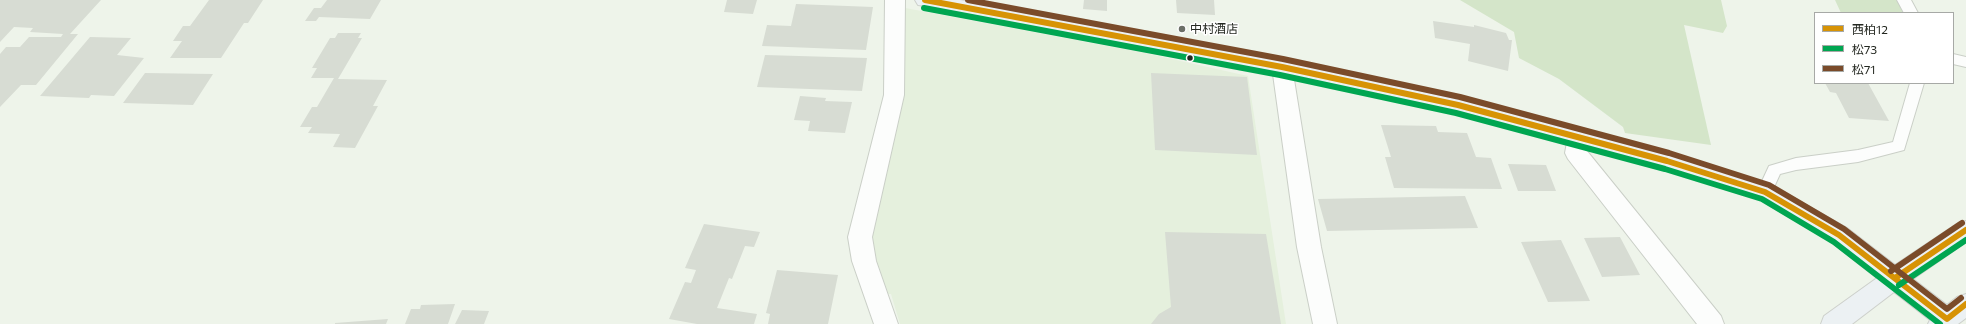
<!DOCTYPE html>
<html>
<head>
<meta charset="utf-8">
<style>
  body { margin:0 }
  #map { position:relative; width:1966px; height:324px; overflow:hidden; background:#eef4ea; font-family:Commissioner,"Noto Sans JP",sans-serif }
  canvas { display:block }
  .legend { position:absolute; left:1814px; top:12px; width:140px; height:72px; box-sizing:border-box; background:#fff; border:1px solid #a7a9a6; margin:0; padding:5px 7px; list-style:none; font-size:12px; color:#242821 }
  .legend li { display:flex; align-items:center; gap:8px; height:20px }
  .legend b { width:20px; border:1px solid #a7a9a6 }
</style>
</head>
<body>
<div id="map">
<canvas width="1966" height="324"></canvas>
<ul class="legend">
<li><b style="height:5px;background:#d79305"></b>西柏12</li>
<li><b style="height:5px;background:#00a651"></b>松73</li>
<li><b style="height:5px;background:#7a4b2a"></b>松71</li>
</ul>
</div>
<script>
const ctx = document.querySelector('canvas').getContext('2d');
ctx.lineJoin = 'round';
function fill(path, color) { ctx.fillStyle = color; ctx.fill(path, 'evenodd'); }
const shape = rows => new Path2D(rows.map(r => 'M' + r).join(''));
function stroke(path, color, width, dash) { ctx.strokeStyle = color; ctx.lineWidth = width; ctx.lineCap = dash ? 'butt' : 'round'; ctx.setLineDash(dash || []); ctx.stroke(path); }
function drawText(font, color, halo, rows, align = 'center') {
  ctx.font = font + ' Commissioner,"Noto Sans JP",sans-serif'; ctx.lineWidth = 3; ctx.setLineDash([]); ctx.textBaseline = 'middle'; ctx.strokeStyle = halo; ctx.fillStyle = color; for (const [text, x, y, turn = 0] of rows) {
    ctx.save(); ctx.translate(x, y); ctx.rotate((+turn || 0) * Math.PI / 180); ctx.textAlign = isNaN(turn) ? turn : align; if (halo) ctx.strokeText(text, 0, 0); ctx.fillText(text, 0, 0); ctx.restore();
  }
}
fill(shape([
  [900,7,1145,53,1248,76,1286,324,900,324,891,294,882,294,870,246]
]), '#e5f0dd');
fill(shape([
  [1460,0,1721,0,1727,26,1723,33,1684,25,1711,145,1625,133,1623,127,1559,79,1519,58,1514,32],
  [1835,0,1897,0,1903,13,1841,13]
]), '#d4e5c9');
fill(shape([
  [0,0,101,0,70,34,78,34,36,85,21,85,0,107,0,54,6,47,20,47,29,37,61,37,63,34,30,32,33,28,14,27,0,42],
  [209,0,263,0,248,23,244,23,221,58,170,58,182,41,173,41,183,26,190,26],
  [327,0,381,0,370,19,319,17,316,21,305,21,314,8,321,8],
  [727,0,757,0,753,14,724,12],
  [1084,0,1107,0,1107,11,1083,9],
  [1176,0,1214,0,1215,15,1177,13],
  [796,4,873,7,866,50,762,46,767,25,791,26],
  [1433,21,1474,27,1474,25,1506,33,1509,40,1512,40,1508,71,1468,61,1470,44,1435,38],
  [338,33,361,33,358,38,362,38,338,79,387,80,373,106,378,106,355,148,333,147,340,134,308,133,312,127,300,127,312,107,317,107,334,78,311,78,317,68,312,68,330,38,335,38],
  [90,37,131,38,117,55,144,58,114,96,91,95,89,98,40,96],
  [765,55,867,58,862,91,757,87],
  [145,73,213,74,193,105,123,103],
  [1151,73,1247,77,1257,155,1155,150],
  [1825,83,1868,83,1889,121,1849,118,1836,93,1830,92],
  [800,96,826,98,825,101,852,102,845,133,808,131,810,121,794,120],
  [1381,125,1436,126,1438,132,1467,133,1476,157,1491,158,1502,189,1394,188,1385,157,1391,157],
  [1508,164,1546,165,1556,191,1518,191],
  [1465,196,1478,228,1327,231,1318,199],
  [704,224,760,232,754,247,745,246,732,279,729,278,717,308,757,314,754,324,697,324,669,319,685,282,691,283,696,270,685,268],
  [1165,232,1266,234,1281,324,1151,324,1159,314,1171,307],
  [1620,237,1640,275,1602,277,1584,238],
  [1561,240,1590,301,1548,302,1521,242],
  [777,270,838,275,828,324,768,324,770,314,766,313],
  [455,304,448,324,405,324,411,309,420,309,421,305],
  [462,310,489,311,484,324,455,324],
  [388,319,386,324,335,324,335,323]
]), '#d7dcd3');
const service = shape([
  [1897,0,1911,0,1918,13,1904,13,1897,0],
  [1953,54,1966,57,1966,67,1953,64,1953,54],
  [1910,83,1924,83,1904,150,1858,162,1796,170,1780,174,1770,196,1765,198,1760,196,1757,192,1769,166,1796,158,1858,150,1893,142,1910,83]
]);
const minor = shape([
  [885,0,905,0,904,95,872,237,876,261,898,324,874,324,852,261,848,237,884,95,885,0],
  [1282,60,1289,62,1292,67,1321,247,1337,324,1313,324,1297,247,1272,67,1275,62,1282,60],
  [1579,129,1587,131,1590,137,1587,151,1721,316,1724,324,1697,324,1568,159,1565,153,1568,137,1571,131,1579,129]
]);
const primary = shape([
  [915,0,960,0,1282,60,1458,97,1667,153,1773,186,1847,228,1895,265,1958,223,1966,221,1966,242,1913,279,1947,305,1957,297,1966,294,1966,318,1958,324,1928,324,1930,320,1894,292,1852,324,1821,324,1824,316,1877,278,1831,242,1757,198,1717,184,1458,113,1282,74,925,6,918,5,915,0]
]);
stroke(service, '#cacfc7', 2);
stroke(minor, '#cacfc7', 2);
stroke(primary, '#cdd0cb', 2);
fill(service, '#fcfdfc');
fill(minor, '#fcfdfc');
fill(primary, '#ecf1f3');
stroke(shape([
  [925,0,1282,67,1458,105,1667,161,1765,192,1839,235,1947,319,1966,304],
  [1895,278,1966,230]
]), '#d79305', 6);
stroke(shape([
  [924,8,1280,75,1456,113,1665,169,1762,199,1834,242,1940,324],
  [1899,285,1966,240]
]), '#00a651', 6);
stroke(shape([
  [968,0,1283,59,1460,97,1669,153,1769,185,1844,229,1947,309,1961,298],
  [1891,271,1962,223]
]), '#7a4b2a', 6);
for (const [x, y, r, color] of [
  [1182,29,4,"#6b6f67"],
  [1190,58,3.5,"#242821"]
]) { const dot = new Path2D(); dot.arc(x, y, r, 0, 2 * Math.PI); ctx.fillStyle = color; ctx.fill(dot); stroke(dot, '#fff', 1.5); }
drawText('12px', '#242821', '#fff', [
  ["中村酒店",1190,29]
], 'left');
</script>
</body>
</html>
